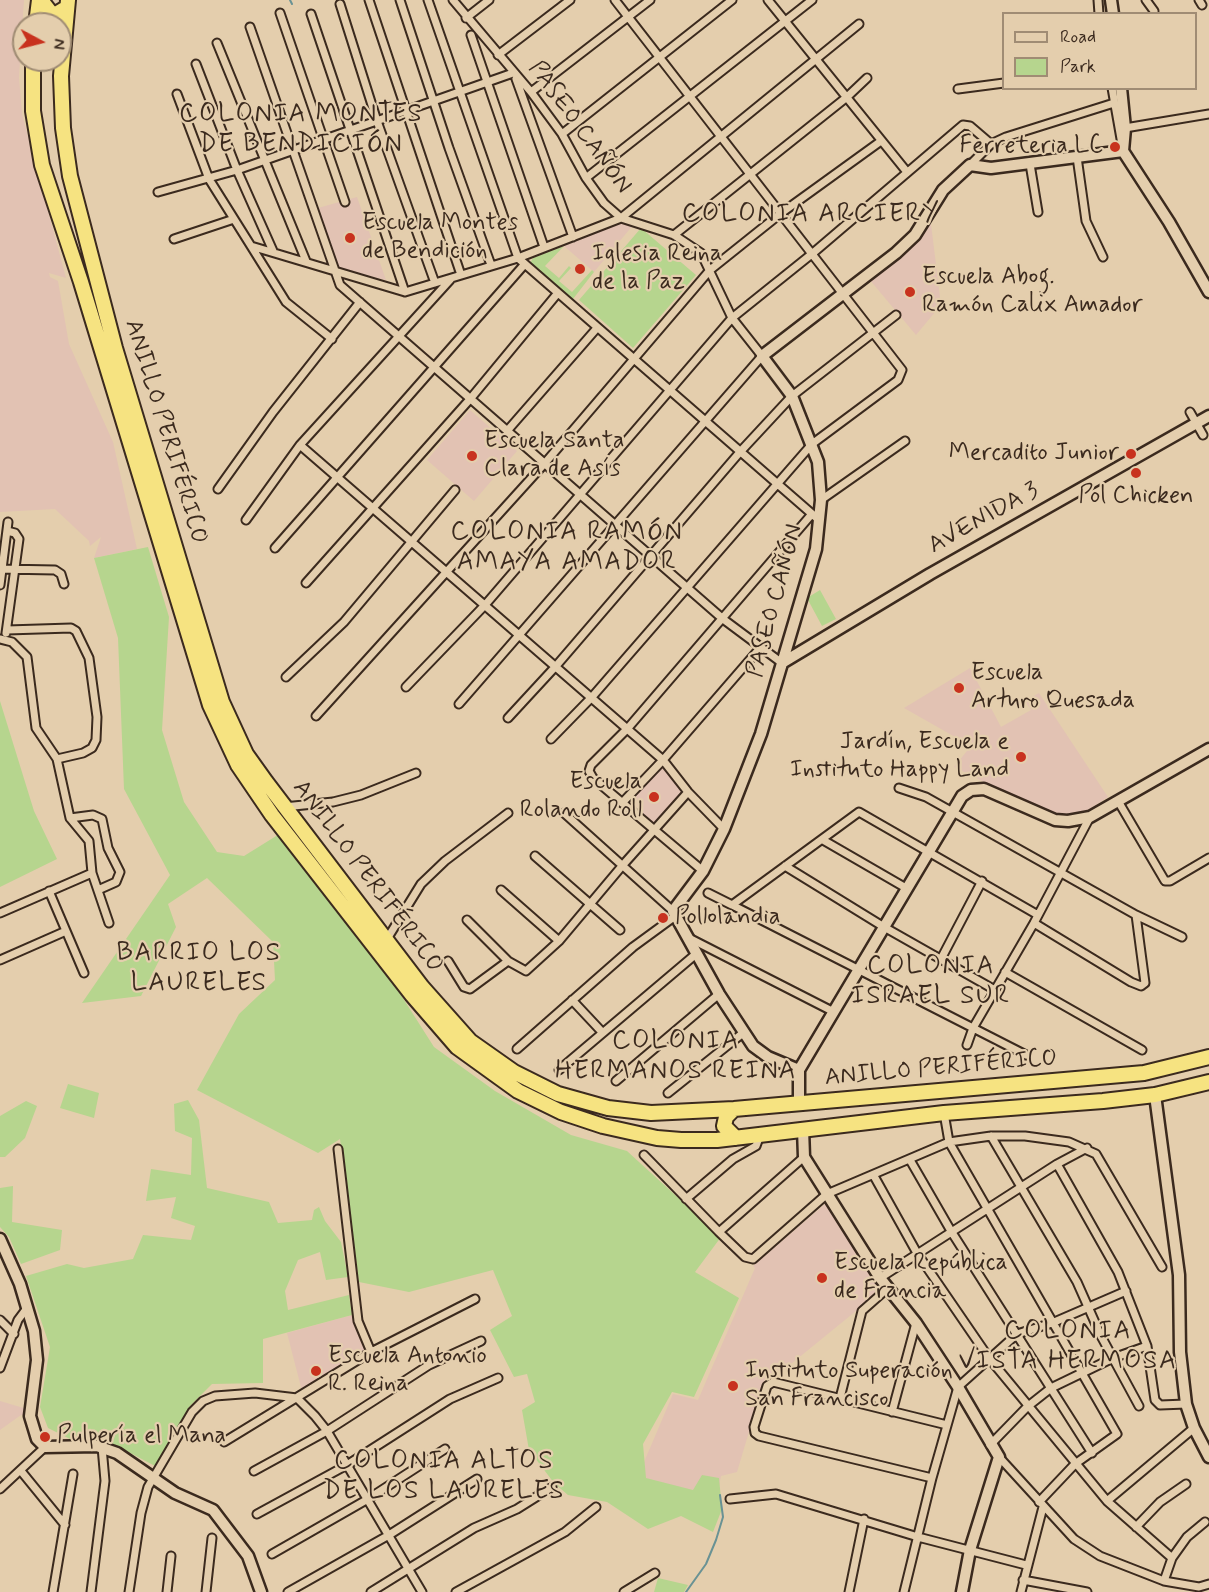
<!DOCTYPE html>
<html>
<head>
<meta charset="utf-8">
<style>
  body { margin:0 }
  #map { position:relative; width:1209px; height:1592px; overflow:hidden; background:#e4cead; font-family:Mynerve,sans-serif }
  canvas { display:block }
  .legend { position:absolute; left:1002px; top:12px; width:195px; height:78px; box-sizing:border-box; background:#e4cead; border:2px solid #a08c74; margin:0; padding:8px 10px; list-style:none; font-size:18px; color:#3b2a1e }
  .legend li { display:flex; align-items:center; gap:12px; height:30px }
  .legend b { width:30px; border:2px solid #a08c74 }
  .north { position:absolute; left:12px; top:12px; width:60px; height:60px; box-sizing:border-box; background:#e4cead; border:2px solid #a08c74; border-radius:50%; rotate:97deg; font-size:16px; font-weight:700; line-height:24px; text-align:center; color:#3b2a1e }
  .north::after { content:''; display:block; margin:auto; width:21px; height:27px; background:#c8321e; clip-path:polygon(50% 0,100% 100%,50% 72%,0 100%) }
</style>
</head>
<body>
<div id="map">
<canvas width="1209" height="1592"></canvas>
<ul class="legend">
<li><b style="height:8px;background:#e4cead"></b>Road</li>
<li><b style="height:16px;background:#b6d58e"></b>Park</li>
</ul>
<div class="north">N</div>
</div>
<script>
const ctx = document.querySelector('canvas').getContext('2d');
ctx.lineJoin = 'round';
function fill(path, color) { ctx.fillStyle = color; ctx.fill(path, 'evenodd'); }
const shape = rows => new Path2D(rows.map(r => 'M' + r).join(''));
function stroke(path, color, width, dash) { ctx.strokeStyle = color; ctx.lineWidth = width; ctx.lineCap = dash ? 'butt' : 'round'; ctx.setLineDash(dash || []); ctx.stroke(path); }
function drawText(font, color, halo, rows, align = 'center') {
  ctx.font = font + ' Mynerve,sans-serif'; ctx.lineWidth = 4.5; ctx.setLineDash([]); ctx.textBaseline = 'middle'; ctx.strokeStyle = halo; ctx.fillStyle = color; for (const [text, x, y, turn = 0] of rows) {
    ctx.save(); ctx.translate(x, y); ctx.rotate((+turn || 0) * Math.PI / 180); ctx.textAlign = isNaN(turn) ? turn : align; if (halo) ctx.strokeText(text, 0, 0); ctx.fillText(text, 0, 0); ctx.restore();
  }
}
fill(shape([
  [0,0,24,0,19,77,22,114,66,278,49,273,50,277,58,281,69,344,113,442,137,549,94,558,101,537,90,546,89,541,55,509,0,512],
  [357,197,386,280,338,269,318,208],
  [622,222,634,224,594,272,564,246],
  [931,224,941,305,916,335,869,279,908,248],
  [470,410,517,451,474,501,427,460],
  [970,668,1001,727,1031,710,1025,701,1039,693,1108,797,1082,814,1055,817,954,767,971,746,904,708],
  [660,761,686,793,653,828,622,802],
  [825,1204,883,1289,775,1377,766,1375,737,1472,721,1476,718,1492,627,1502,673,1394,698,1400,755,1268,753,1266],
  [352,1315,368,1350,302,1391,287,1333],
  [0,1401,27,1409,26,1415,21,1415,0,1430]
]), '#e2c2b3');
fill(shape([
  [641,228,696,275,633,348,579,300],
  [564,246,545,266,559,278,569,266,571,268,559,281,572,292,592,270,594,272,573,299,530,263,533,258],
  [148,547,169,617,162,730,184,802,217,852,244,856,281,833,392,981,434,1047,495,1091,571,1135,627,1151,721,1237,695,1272,739,1298,694,1397,672,1392,643,1444,646,1478,693,1490,702,1475,719,1478,722,1509,713,1532,681,1516,648,1529,607,1502,568,1495,554,1483,529,1450,522,1410,535,1402,527,1374,514,1377,490,1330,512,1316,493,1270,409,1292,359,1282,340,1139,318,1153,197,1090,239,1014,275,980,273,942,207,878,168,904,176,927,141,996,82,1003,170,875,124,789,118,638,94,558],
  [820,590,836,619,822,626,807,598],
  [0,701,34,811,57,859,0,887],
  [68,1084,99,1093,94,1118,60,1108],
  [188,1100,199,1120,207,1188,269,1202,278,1223,312,1220,314,1210,319,1207,325,1221,341,1242,348,1277,326,1280,320,1252,298,1260,285,1291,288,1310,349,1295,352,1315,263,1339,263,1383,212,1384,190,1406,155,1466,100,1437,70,1439,48,1428,40,1407,50,1347,26,1276,67,1264,84,1268,133,1259,143,1235,191,1240,195,1226,171,1218,176,1197,146,1201,151,1169,191,1175,192,1138,175,1131,174,1104],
  [26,1101,37,1106,25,1138,5,1157,0,1157,0,1116],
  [13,1186,12,1222,62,1230,60,1250,21,1264,9,1237,0,1227,0,1188],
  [658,1578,688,1585,684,1592,654,1592]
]), '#b6d58e');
stroke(shape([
  [290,0,292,4],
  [686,1592,706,1564,716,1540,723,1517,720,1495]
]), '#699294', 2);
const street = shape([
  [369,0,461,275],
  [400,0,449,148,491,265],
  [428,0,518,258,819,520],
  [453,0,531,92,562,134,586,178,604,203,621,218,674,235,701,253,732,318,762,356,459,704],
  [768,0,907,172],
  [1098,0,1099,14],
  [1146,0,1154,11],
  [1199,0,1202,5],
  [340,4,377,121,435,283],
  [280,13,345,202],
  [311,14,405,292],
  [466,18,489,0],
  [250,27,340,285,723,619,782,663],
  [471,35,544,247],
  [217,43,306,261],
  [498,55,570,0],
  [196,64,237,170,273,251],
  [516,79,573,237],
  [1112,88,1121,139],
  [958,89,1004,83],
  [531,92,650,0],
  [177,94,209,179,251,246,405,292,518,258,621,218,859,24],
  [1125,128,1209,114],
  [562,134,732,0],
  [1077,157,1086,221,1103,257],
  [1030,164,1038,212],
  [970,165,991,144,1006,137,1114,103],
  [586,178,812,0],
  [158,192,237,170,513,73],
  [674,235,847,97,867,78],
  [174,239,234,219],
  [251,246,286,302,332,339],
  [1190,412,1203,435],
  [507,431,597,328],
  [300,445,663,760,688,792,724,829],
  [218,489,273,412,360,302],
  [821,500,905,441],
  [246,520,300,445,450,280],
  [275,548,524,265],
  [2,569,55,570,61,574,64,584],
  [306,583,471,398,557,294],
  [0,585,8,522],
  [7,630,71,628,76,631,89,658,97,717,96,740,92,748,83,753,57,759],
  [6,633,19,539,15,533,7,531],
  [0,639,12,642,27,657,36,728,57,759,70,818,89,841,92,873,109,923],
  [286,677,344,622,455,490],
  [406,687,485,605,732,318,813,253,963,125,970,126,991,144],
  [316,716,545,463,710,270,780,214,881,141],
  [508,718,556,666,740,452,792,396,896,315],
  [551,739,592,697,812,444,898,380,902,370,615,0],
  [899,788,926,797,1136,915,1145,983,1141,986,1131,982,1034,923],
  [1118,801,1165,881,1170,881,1209,858],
  [622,803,663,760,760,648],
  [284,807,333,802,361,795,416,773],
  [564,813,673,911],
  [70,818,93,815,102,819,108,848,120,872,116,882,98,890],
  [823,840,906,888],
  [535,856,620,930],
  [785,866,884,927,995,990],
  [703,871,593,778,589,771,591,765,628,728,811,515],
  [501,890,559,941],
  [49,891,84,973],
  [708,893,732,905,859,812,1038,915],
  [732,905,1026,1055],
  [0,913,92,873],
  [1136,915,1182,937],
  [467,920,508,961,526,971,559,941,622,866,688,792],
  [689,938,834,1012],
  [387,939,421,884,445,861,508,813],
  [941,959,982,881],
  [0,960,66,931],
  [448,961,464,987,470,989,508,961],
  [1005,972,1142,1050],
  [572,1000,602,1032],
  [967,1045,973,1028,1034,923,1090,817],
  [517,1049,633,947,674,917],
  [559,1070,696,954],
  [616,1081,719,994],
  [668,1093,743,1033],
  [944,1113,949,1142,1117,1434,1075,1464,1039,1502],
  [991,1136,1077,1282,1101,1336,1139,1406],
  [338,1149,358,1321,371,1352],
  [644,1155,719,1232,745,1257,753,1259,827,1194,949,1142,991,1136,1025,1136,1069,1142,1096,1154,1162,1267],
  [910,1160,951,1231,1092,1453],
  [1057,1164,1118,1272,1147,1346,1155,1400,1160,1405,1186,1404],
  [874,1176,917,1253,989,1358,1107,1501,1172,1558,1187,1537,1205,1522],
  [686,1199,733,1159,756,1146,760,1135],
  [719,1232,804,1157],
  [880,1278,1057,1164,1087,1148],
  [0,1320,14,1334],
  [0,1368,18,1320,27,1308],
  [840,1398,862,1311,888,1288],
  [892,1412,916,1323],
  [224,1442,371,1352,475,1299],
  [990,1445,1027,1407,1051,1388,1113,1358,1147,1346],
  [999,1457,1074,1539,1100,1556,1164,1581,1199,1587,1209,1584],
  [21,1471,65,1525],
  [254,1471,327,1431,429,1365,481,1341],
  [932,1478,759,1436,755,1433,754,1427,767,1386,773,1382,947,1425],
  [0,1489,45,1447],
  [730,1499,776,1494,918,1537,1026,1565],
  [1107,1501,1194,1428],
  [257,1514,347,1465,450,1399,498,1378],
  [1136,1527,1160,1502,1186,1484],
  [272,1554,368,1499,445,1449],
  [1023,1580,1087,1592],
  [1164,1581,1172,1558],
  [53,1592,73,1474],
  [91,1592,105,1481,102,1447],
  [129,1592,141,1513,148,1487,192,1412,203,1401,215,1396,255,1393,297,1398,315,1416,327,1431,422,1592],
  [167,1592,171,1556],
  [206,1592,212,1538],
  [288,1592,389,1535,477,1479],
  [371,1592,474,1528,517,1509,552,1487],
  [456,1592,565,1532,596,1507],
  [624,1592,655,1573],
  [849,1592,864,1519],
  [904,1592,932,1478,958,1387,1017,1334,1052,1323,1126,1291],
  [1021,1592,1043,1507]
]);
const secondary = shape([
  [1111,0,1113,14],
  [1121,88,1125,128,1123,151,1169,222,1209,292],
  [782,663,930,574,1209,416],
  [799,1070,768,1057,753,1046,719,994,673,911,703,871,724,829,761,734,816,549,821,500,818,462,792,396,762,356,896,253,915,235,943,190,970,165,991,168,1123,151],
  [799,1070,962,796,971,790,984,789,1055,820,1068,821,1090,817,1209,749],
  [799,1070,799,1103],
  [1155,1095,1179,1275,1180,1352,1186,1404,1194,1428,1209,1457],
  [803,1129,804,1157,880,1278,916,1323,958,1387,999,1457,970,1550,962,1592],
  [0,1239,20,1284,34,1331,37,1360,30,1416,37,1439,45,1447,97,1446,117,1453,175,1493,213,1510,248,1556,261,1592]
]);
const highway = shape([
  [41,0,51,13,56,14,66,8],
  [68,0,61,76,63,128,70,176,115,348,222,702,246,754,266,782,422,987,470,1041,514,1072,558,1094,608,1108,651,1113,734,1109,1144,1073,1209,1057],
  [36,24,39,0],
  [33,60,33,111,42,165,81,282,210,705,238,765,272,815,412,995,457,1047,518,1091,561,1112,603,1126,657,1138,681,1140,717,1140,944,1113,1103,1101,1155,1095,1209,1082],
  [734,1109,726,1117,724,1126,736,1138]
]);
stroke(street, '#3b2a1e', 11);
stroke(secondary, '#3b2a1e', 15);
stroke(highway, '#3b2a1e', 18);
stroke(street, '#e4cead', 7);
stroke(secondary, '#e4cead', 10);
stroke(highway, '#f6e381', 14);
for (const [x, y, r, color] of [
  [1115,147,6,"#c8321e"],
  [350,238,6,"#c8321e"],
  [580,269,6,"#c8321e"],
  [910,292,6,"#c8321e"],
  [1131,454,6,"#c8321e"],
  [472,456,6,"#c8321e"],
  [1136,473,6,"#c8321e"],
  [959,688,6,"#c8321e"],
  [1021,757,6,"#c8321e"],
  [654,797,6,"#c8321e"],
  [663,918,6,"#c8321e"],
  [822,1278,6,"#c8321e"],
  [316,1371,6,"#c8321e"],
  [733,1386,6,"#c8321e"],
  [45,1437,6,"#c8321e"]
]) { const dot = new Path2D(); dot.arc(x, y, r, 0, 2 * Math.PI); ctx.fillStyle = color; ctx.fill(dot); stroke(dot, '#e4cead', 2); }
drawText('24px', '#3b2a1e', '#e4cead', [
  ["PASEO CAÑÓN",579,128,54],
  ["ANILLO PERIFÉRICO",165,432,73],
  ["AVENIDA 3",984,519,-29],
  ["PASEO CAÑÓN",776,601,-75],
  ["ANILLO PERIFÉRICO",367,877,53],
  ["ANILLO PERIFÉRICO",941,1069,-5]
]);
drawText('24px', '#3b2a1e', '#e4cead', [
  ["Ferreteria LC",1103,147,"right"],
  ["Escuela Montes",362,224],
  ["de Bendición",362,252],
  ["Iglesia Reina",592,255],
  ["de la Paz",592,283],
  ["Escuela Abog.",922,278],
  ["Ramón Calix Amador",922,306],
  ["Escuela Santa",484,442],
  ["Clara de Asís",484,470],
  ["Mercadito Junior",1119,454,"right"],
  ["Pol Chicken",1136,497,"center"],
  ["Escuela",971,674],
  ["Arturo Quesada",971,702],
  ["Jardín, Escuela e",1009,743,"right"],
  ["Instituto Happy Land",1009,771,"right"],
  ["Escuela",642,783,"right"],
  ["Rolando Roll",642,811,"right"],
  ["Pollolandia",675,918],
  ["Escuela República",834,1264],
  ["de Francia",834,1292],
  ["Escuela Antonio",328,1357],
  ["R. Reina",328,1385],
  ["Instituto Superación",745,1372],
  ["San Francisco",745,1400],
  ["Pulpería el Mana",57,1437]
], 'left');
ctx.letterSpacing = '1.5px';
drawText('26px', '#3b2a1e', '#e4cead', [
  ["COLONIA MONTES",301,116],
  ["DE BENDICIÓN",301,146],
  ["COLONIA ARCIERY",811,216],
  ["COLONIA RAMÓN",567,534],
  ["AMAYA AMADOR",567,564],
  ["BARRIO LOS",199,955],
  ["LAURELES",199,985],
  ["COLONIA",931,968],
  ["ISRAEL SUR",931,998],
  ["COLONIA",676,1043],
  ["HERMANOS REINA",676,1073],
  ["COLONIA",1068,1333],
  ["VISTA HERMOSA",1068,1363],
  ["COLONIA ALTOS",444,1463],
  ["DE LOS LAURELES",444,1493]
]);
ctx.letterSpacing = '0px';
</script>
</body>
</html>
